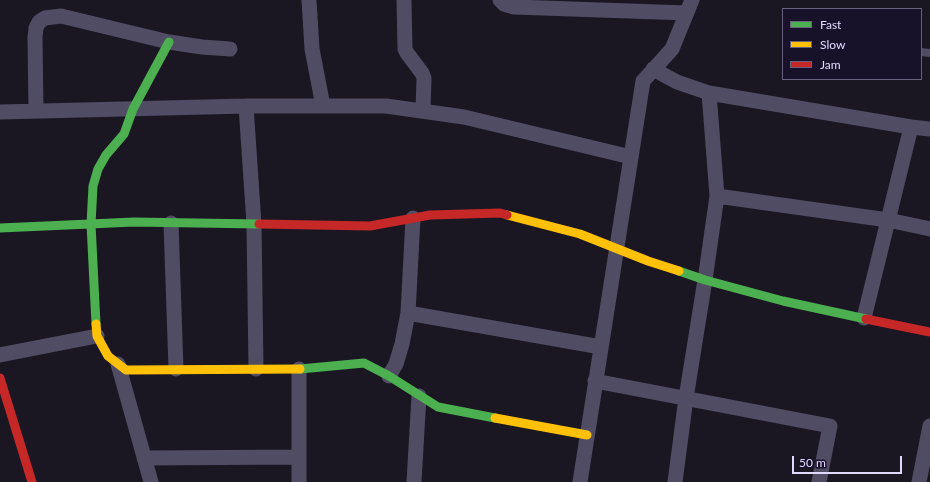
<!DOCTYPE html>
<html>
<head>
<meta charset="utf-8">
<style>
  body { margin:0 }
  #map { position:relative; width:930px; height:482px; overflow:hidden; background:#1a1723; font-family:Lato,sans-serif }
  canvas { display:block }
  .legend { position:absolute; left:782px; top:8px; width:140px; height:72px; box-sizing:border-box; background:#171129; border:1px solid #68617e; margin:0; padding:5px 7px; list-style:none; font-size:12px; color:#e1d9fe }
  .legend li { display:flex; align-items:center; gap:8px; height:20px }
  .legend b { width:20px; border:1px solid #68617e }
  .scale { position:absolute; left:792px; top:456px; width:110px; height:18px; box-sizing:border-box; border:2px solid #e1d9fe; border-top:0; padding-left:5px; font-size:12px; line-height:14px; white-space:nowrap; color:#e1d9fe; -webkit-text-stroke:3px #171129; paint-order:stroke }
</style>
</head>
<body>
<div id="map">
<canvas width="930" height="482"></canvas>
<ul class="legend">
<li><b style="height:5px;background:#4caf50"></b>Fast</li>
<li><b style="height:5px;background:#ffc107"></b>Slow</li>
<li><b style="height:5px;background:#c62828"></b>Jam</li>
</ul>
<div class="scale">50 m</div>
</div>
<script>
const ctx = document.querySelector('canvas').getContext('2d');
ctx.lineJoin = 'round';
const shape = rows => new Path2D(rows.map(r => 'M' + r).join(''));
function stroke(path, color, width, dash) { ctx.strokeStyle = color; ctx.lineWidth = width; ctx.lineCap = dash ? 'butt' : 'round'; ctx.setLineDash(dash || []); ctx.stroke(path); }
stroke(shape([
  [921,52,930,53]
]), '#504c64', 8);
stroke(shape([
  [309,0,312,49,323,106],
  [404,0,405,49,407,53,422,73,424,78,423,110],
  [500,0,504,4,514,7,687,13],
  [653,69,677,82,709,93,911,127,930,129],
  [246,106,254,224,256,369],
  [36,111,35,37,36,28,39,22,45,18,61,16,169,42,202,47,230,49],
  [0,112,246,106,386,106,464,117,631,157],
  [717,196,888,220,930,229],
  [171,223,176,369],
  [408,313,601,347],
  [864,318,911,127],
  [0,355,97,336],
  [118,364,151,482],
  [299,369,299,482],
  [389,376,396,364,402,344,408,313,413,218],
  [595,381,830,426,819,482],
  [144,458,299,457],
  [414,482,419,396],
  [580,482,643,81,672,49,692,0],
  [675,482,686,398,705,280,717,196,709,93],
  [919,482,930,426]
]), '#504c64', 15);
stroke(shape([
  [0,228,134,222,259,224],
  [679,271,705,280,783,301,866,319],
  [96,324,91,224,93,186,98,169,106,155,124,134,133,109,169,42],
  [300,369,364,363,389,376,438,407,495,418]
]), '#4caf50', 9);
stroke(shape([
  [507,215,580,234,648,261,679,271],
  [96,324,97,336,108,356,126,370,300,369],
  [495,418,587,435]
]), '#ffc107', 9);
stroke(shape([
  [259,224,370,226,430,215,500,213,507,215],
  [866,319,930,332],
  [0,378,32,482]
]), '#c62828', 9);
</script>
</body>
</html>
